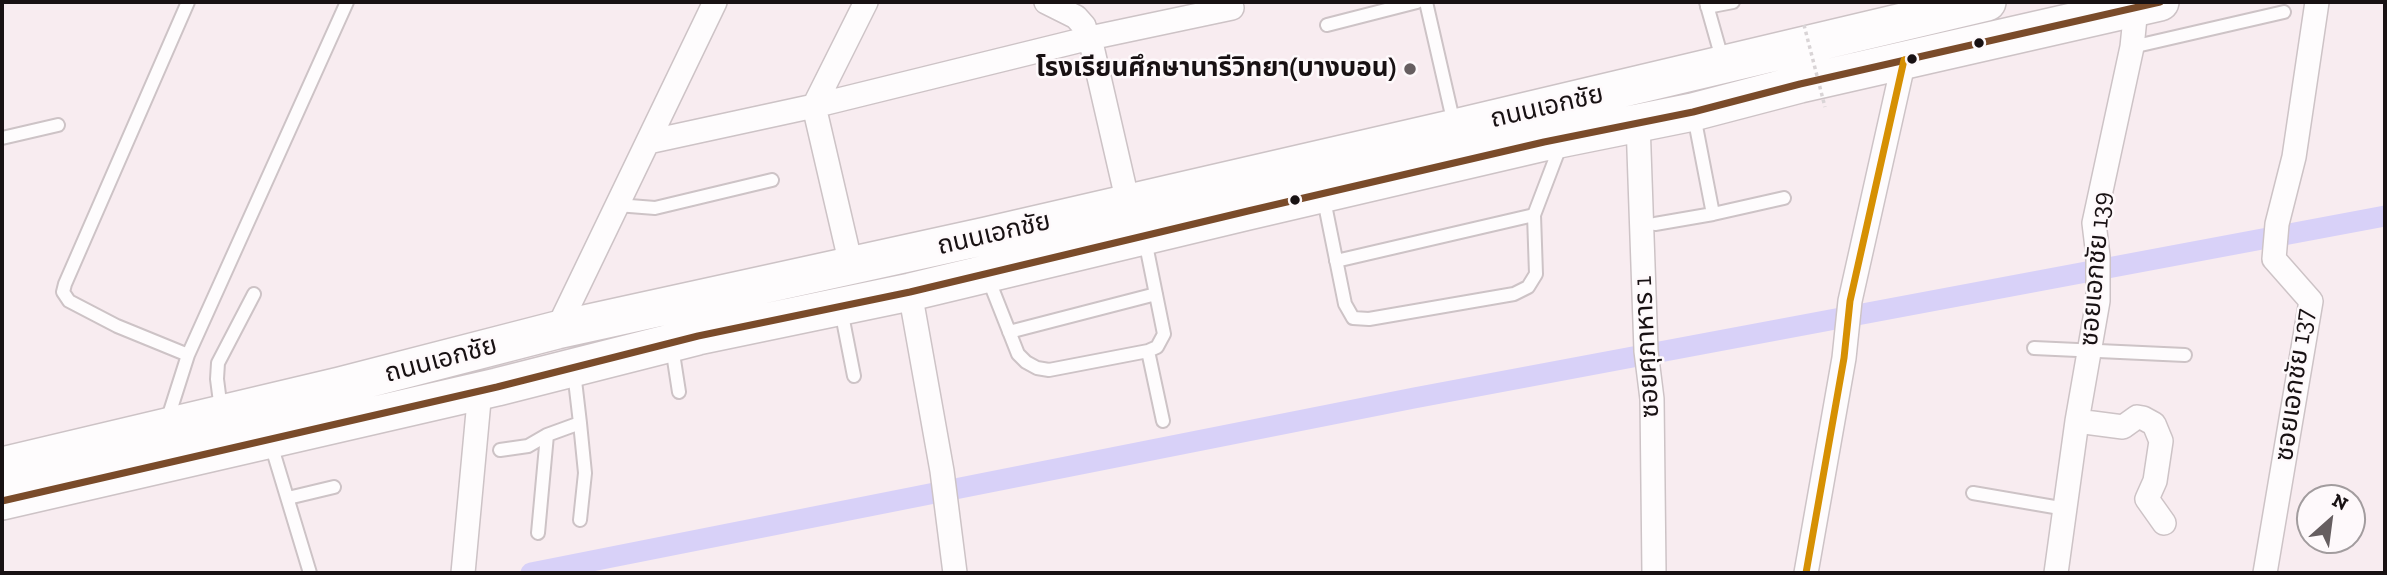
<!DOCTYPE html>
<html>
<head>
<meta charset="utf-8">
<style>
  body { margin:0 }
  #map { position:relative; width:2387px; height:575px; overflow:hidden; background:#f8ecf0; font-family:"Zilla Slab",serif }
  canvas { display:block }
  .frame { position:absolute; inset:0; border:4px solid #181113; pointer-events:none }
  .north { position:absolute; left:2296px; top:484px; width:70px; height:70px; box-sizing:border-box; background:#fef9fb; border:2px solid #a29c9e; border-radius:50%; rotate:28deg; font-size:19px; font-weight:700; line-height:28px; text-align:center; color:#181113 }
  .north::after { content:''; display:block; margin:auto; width:24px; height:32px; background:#665e60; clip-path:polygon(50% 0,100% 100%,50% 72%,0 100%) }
</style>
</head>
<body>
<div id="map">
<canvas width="2387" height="575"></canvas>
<div class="frame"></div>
<div class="north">N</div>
</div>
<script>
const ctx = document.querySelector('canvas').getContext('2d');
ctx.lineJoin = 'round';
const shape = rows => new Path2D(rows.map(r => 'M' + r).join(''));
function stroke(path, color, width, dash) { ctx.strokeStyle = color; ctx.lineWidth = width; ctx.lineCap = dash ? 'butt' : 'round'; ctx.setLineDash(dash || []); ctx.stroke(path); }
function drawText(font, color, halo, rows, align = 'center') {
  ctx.font = font + ' "Zilla Slab","Noto Sans Thai",serif'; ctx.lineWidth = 5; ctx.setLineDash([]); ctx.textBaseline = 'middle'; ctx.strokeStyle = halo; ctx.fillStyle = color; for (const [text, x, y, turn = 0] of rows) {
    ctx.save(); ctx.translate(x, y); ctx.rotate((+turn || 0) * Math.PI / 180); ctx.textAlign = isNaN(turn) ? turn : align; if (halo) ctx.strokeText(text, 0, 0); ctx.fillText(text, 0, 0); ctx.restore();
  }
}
stroke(shape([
  [531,573,1414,398,2385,216]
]), '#d8d1f8', 21);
const lane = shape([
  [188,2,65,284,63,292,69,301,117,326,188,355,347,2],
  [1426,2,1454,124],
  [1706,2,1723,62],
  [1707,7,1733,2],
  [1327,25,1417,2],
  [2132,47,2284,12],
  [1694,116,1713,214,1784,198],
  [2,138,58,125],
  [1323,195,1345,304,1353,318,1369,319,1514,294,1528,287,1536,274,1534,215,1561,144],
  [617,205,655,208,772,180],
  [1655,224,1713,214],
  [1336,261,1534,215],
  [988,278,1018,354,1026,362,1037,368,1049,370,1148,351,1157,347,1164,334,1145,240],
  [841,310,854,376],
  [1009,332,1156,294],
  [672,347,679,392],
  [2034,348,2185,355],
  [1148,351,1163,421],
  [221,410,217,379,218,363,254,294],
  [167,421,188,355],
  [580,423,585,473,580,520],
  [270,441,310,573],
  [500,450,528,446,547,435],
  [1973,493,2066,509],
  [288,498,334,487],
  [538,533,547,435,580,423,574,372]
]);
const street = shape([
  [1046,2,1076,17,1084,26,1088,39],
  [1090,38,1128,203],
  [1638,122,1646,351,1652,399,1654,573],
  [648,142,814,106,1090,38,1232,8],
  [851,265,814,106,866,2],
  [910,292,942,471,955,573],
  [557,330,715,2],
  [2077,421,2123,427,2137,417,2143,418,2154,424,2161,441,2155,481,2147,499,2164,523],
  [463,573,480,390],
  [1806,573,1844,358,1850,301,1904,60],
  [2056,573,2077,421,2098,301,2098,256,2094,223,2132,47,2136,8],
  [2265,573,2311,301,2274,259,2277,224,2294,157,2317,2]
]);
const primary = shape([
  [2,466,340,386,557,330,986,236,1455,128,1987,2],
  [2,501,497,387,698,336,910,292,1248,211,1544,142,1693,112,1800,84,2160,2]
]);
stroke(lane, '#cdc3c6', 16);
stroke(street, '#cdc3c6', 26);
stroke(primary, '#cdc3c6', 40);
stroke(lane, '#fefcfd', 12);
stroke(street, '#fefcfd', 23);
stroke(primary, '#fefcfd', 37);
stroke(shape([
  [1804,25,1825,107]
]), '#d9d4d6', 3.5, [3.5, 3.5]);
stroke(shape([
  [2,501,497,387,698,336,910,292,1248,211,1544,142,1693,112,1800,84,2160,2]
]), '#7a4b2a', 7);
stroke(shape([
  [1806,573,1844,358,1850,301,1904,60]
]), '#d69003', 7);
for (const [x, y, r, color] of [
  [1979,43,6,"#181113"],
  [1912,59,6,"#181113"],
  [1410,69,7,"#665e60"],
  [1295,200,6,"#181113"]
]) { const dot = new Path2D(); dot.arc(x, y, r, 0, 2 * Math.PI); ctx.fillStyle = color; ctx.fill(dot); stroke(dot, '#fef9fb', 2.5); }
drawText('bold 26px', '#181113', '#fef9fb', [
  ["โรงเรียนศึกษานารีวิทยา(บางบอน)",1396,69]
], 'right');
drawText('26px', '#181113', '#fef9fb', [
  ["ถนนเอกชัย",1547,107,-13],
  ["ถนนเอกชัย",994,234,-13],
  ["ซอยเอกชัย 139",2096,269,-85],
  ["ซอยศุภาหาร 1",1647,347,-93],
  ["ถนนเอกชัย",441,360,-15],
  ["ซอยเอกชัย 137",2295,385,-82]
]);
</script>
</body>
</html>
